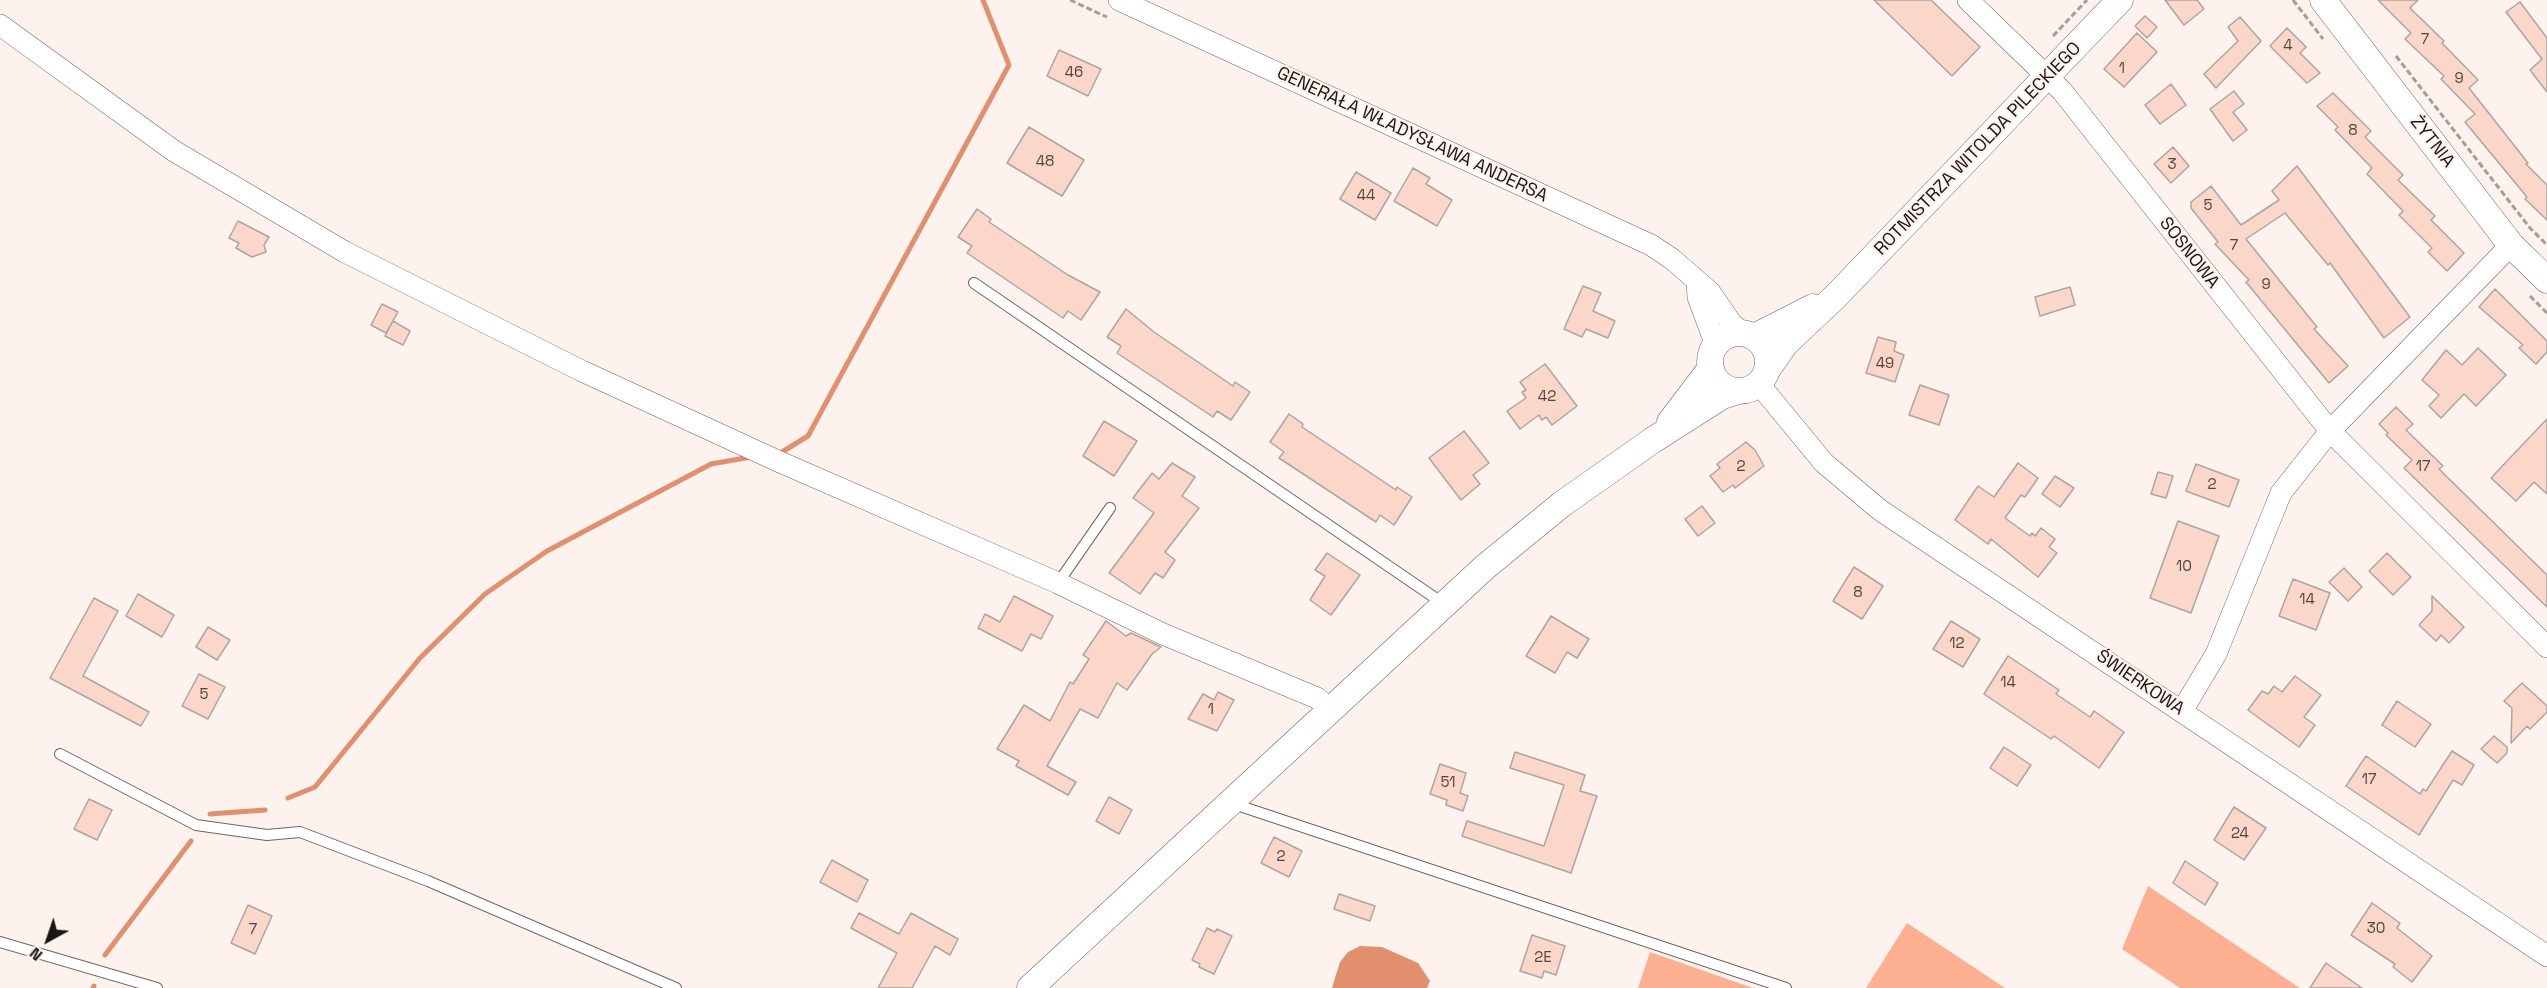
<!DOCTYPE html>
<html>
<head>
<meta charset="utf-8">
<style>
  body { margin:0 }
  #map { position:relative; width:2547px; height:988px; overflow:hidden; background:#fdf2ed; font-family:"Space Grotesk",sans-serif }
  canvas { display:block }
  .north { position:absolute; left:18px; top:910px; width:60px; height:60px; -webkit-text-stroke:4px #fdf2ed; paint-order:stroke; rotate:220deg; font-size:16px; font-weight:700; line-height:24px; text-align:center; color:#1a1614 }
  .north::after { content:''; display:block; margin:auto; width:21px; height:27px; background:#1a1614; clip-path:polygon(50% 0,100% 100%,50% 72%,0 100%) }
</style>
</head>
<body>
<div id="map">
<canvas width="2547" height="988"></canvas>
<div class="north">N</div>
</div>
<script>
const ctx = document.querySelector('canvas').getContext('2d');
ctx.lineJoin = 'round';
function fill(path, color) { ctx.fillStyle = color; ctx.fill(path, 'evenodd'); }
const shape = rows => new Path2D(rows.map(r => 'M' + r).join(''));
function stroke(path, color, width, dash) { ctx.strokeStyle = color; ctx.lineWidth = width; ctx.lineCap = dash ? 'butt' : 'round'; ctx.setLineDash(dash || []); ctx.stroke(path); }
function drawText(font, color, halo, rows, align = 'center') {
  ctx.font = font + ' "Space Grotesk",sans-serif'; ctx.lineWidth = 4.5; ctx.setLineDash([]); ctx.textBaseline = 'middle'; ctx.strokeStyle = halo; ctx.fillStyle = color; for (const [text, x, y, turn = 0] of rows) {
    ctx.save(); ctx.translate(x, y); ctx.rotate((+turn || 0) * Math.PI / 180); ctx.textAlign = isNaN(turn) ? turn : align; if (halo) ctx.strokeText(text, 0, 0); ctx.fillText(text, 0, 0); ctx.restore();
  }
}
fill(shape([
  [2148,886,2300,988,2180,988,2122,949],
  [1907,923,2005,988,1866,988],
  [1650,952,1753,988,1638,988]
]), '#fdb091');
fill(shape([
  [1360,946,1382,947,1418,963,1430,981,1427,988,1332,988,1340,962,1348,952]
]), '#e28f6e');
stroke(shape([
  [782,452,808,436,1009,65,983,0],
  [288,798,315,787,420,658,485,594,547,551,711,464,751,457],
  [210,814,265,810],
  [105,955,191,841],
  [93,988,94,986]
]), '#e28f6e', 5);
const building = shape([
  [1874,0,1931,0,1980,47,1952,76,1874,0],
  [2165,0,2197,0,2204,9,2184,25,2165,0],
  [2378,0,2418,0,2410,8,2444,41,2442,43,2478,80,2469,88,2528,163,2526,164,2547,185,2547,220,2525,199,2527,197,2465,122,2475,114,2441,79,2444,76,2405,39,2411,33,2378,0],
  [2520,2,2547,38,2547,92,2530,70,2542,59,2506,12,2520,2],
  [2145,16,2157,27,2147,38,2135,26,2145,16],
  [2240,17,2261,41,2216,88,2204,74,2238,41,2228,27,2240,17],
  [2287,28,2306,47,2300,53,2320,73,2307,83,2270,46,2287,28],
  [2137,33,2157,52,2124,87,2104,69,2137,33],
  [1059,50,1101,69,1088,96,1047,76,1059,50],
  [2171,84,2186,105,2160,124,2145,105,2171,84],
  [2234,91,2244,104,2233,112,2247,130,2233,141,2210,109,2234,91],
  [2333,93,2371,131,2365,137,2403,175,2398,180,2435,216,2431,220,2464,253,2447,271,2428,252,2432,248,2399,215,2403,211,2367,174,2372,168,2335,130,2338,127,2317,106,2333,93],
  [1029,127,1084,160,1062,196,1007,163,1029,127],
  [2173,147,2189,166,2171,183,2154,164,2173,147],
  [2297,166,2410,317,2384,338,2330,263,2328,265,2285,213,2246,239,2317,327,2314,329,2348,366,2329,383,2246,282,2249,280,2215,244,2218,242,2191,208,2191,202,2211,186,2241,225,2279,200,2272,191,2297,166],
  [1413,168,1430,178,1426,184,1452,200,1437,226,1394,201,1413,168],
  [1356,172,1391,193,1375,220,1340,199,1356,172],
  [977,209,991,219,989,222,1068,275,1100,292,1081,320,1068,311,1063,318,967,253,972,246,958,237,977,209],
  [238,221,269,237,264,245,266,252,252,257,236,248,239,243,229,238,238,221],
  [1583,286,1601,293,1593,311,1615,321,1608,338,1586,329,1582,337,1564,329,1583,286],
  [2070,287,2075,305,2040,316,2035,297,2070,287],
  [2495,289,2547,341,2547,352,2536,364,2519,348,2523,345,2479,307,2495,289],
  [382,304,398,312,386,333,371,325,382,304],
  [1126,309,1154,332,1233,386,1235,382,1250,392,1231,420,1217,411,1213,417,1117,353,1121,346,1107,337,1126,309],
  [393,321,410,331,403,345,385,336,393,321],
  [1878,337,1896,342,1894,351,1904,355,1895,382,1866,373,1878,337],
  [2478,348,2506,375,2476,406,2464,394,2441,418,2429,406,2439,395,2422,380,2446,350,2462,365,2478,348],
  [1545,364,1577,406,1552,425,1546,417,1542,420,1539,415,1520,429,1507,411,1526,398,1522,392,1526,390,1520,382,1545,364],
  [1920,385,1949,395,1939,425,1909,415,1920,385],
  [2396,407,2413,424,2406,430,2443,466,2439,469,2547,575,2547,607,2404,468,2412,460,2386,435,2388,433,2379,424,2396,407],
  [1289,414,1303,424,1302,427,1396,490,1397,487,1412,497,1394,525,1380,515,1376,522,1279,458,1284,452,1270,442,1289,414],
  [2547,419,2547,494,2534,482,2516,501,2491,478,2547,419],
  [1104,421,1137,441,1114,476,1083,456,1104,421],
  [1464,431,1489,463,1473,475,1480,484,1461,500,1429,458,1464,431],
  [1746,442,1755,450,1764,466,1735,488,1733,485,1723,492,1710,476,1720,468,1717,464,1746,442],
  [1172,463,1195,477,1182,496,1199,508,1165,552,1175,560,1163,578,1155,573,1140,594,1109,573,1154,513,1133,498,1152,473,1159,479,1172,463],
  [2018,463,2038,478,2025,497,2021,495,2005,518,2030,536,2032,533,2035,536,2041,528,2055,539,2049,547,2057,553,2038,577,1991,539,1988,544,1955,520,1978,486,1994,497,2018,463],
  [2196,464,2239,480,2229,507,2186,491,2196,464],
  [2158,472,2173,476,2166,498,2151,494,2158,472],
  [2055,476,2074,488,2060,507,2042,494,2055,476],
  [1702,506,1715,523,1698,536,1685,519,1702,506],
  [2178,521,2219,536,2191,613,2150,598,2178,521],
  [1327,553,1360,575,1331,615,1310,600,1325,576,1315,570,1327,553],
  [2387,553,2411,577,2393,595,2369,571,2387,553],
  [1854,567,1883,586,1862,619,1833,601,1854,567],
  [2344,568,2362,587,2348,601,2329,582,2344,568],
  [2293,579,2330,593,2316,630,2279,616,2293,579],
  [138,594,174,615,162,637,126,616,138,594],
  [1014,596,1053,616,1041,639,1031,634,1022,651,978,628,985,614,1000,622,1014,596],
  [2432,596,2464,627,2449,643,2441,635,2436,641,2419,625,2432,611,2432,596],
  [94,598,118,611,83,676,149,712,141,726,50,678,94,598],
  [1551,616,1589,639,1577,658,1567,652,1555,673,1526,656,1551,616],
  [1106,621,1126,636,1131,633,1161,647,1152,654,1127,690,1117,683,1098,718,1080,709,1047,766,1076,782,1068,795,1016,766,1019,761,997,749,1024,705,1050,721,1070,682,1073,684,1089,659,1083,655,1106,621],
  [1951,621,1980,639,1963,667,1933,649,1951,621],
  [208,627,230,640,217,660,196,647,208,627],
  [2008,656,2059,690,2056,694,2090,717,2094,711,2124,732,2099,768,2054,736,2051,739,1984,694,2008,656],
  [199,674,225,687,208,719,182,706,199,674],
  [2295,676,2321,695,2304,717,2315,725,2299,747,2248,710,2262,691,2268,694,2274,686,2282,692,2295,676],
  [2522,683,2547,706,2547,712,2530,729,2527,726,2511,743,2512,708,2504,701,2522,683],
  [1218,692,1234,700,1217,731,1188,719,1203,694,1214,700,1218,692],
  [2397,701,2431,724,2415,747,2382,725,2397,701],
  [2494,736,2507,747,2507,753,2497,763,2481,749,2494,736],
  [2004,747,2031,765,2017,786,1990,768,2004,747],
  [2452,751,2474,765,2462,785,2453,780,2419,835,2346,786,2366,756,2420,794,2423,789,2426,791,2452,751],
  [1515,752,1585,775,1580,791,1597,796,1571,873,1462,836,1467,821,1544,846,1564,785,1510,768,1515,752],
  [1440,764,1466,773,1460,793,1468,796,1463,811,1446,805,1447,800,1430,794,1440,764],
  [1109,797,1132,810,1119,834,1096,821,1109,797],
  [89,799,112,810,97,840,74,829,89,799],
  [2234,807,2266,828,2244,860,2214,840,2234,807],
  [1274,837,1302,851,1289,877,1261,863,1274,837],
  [832,860,868,880,857,902,820,882,832,860],
  [2185,861,2218,883,2205,905,2173,883,2185,861],
  [1339,894,1375,906,1370,921,1334,909,1339,894],
  [2372,903,2400,923,2397,928,2432,956,2412,982,2393,967,2395,964,2351,935,2372,903],
  [248,905,272,916,255,954,231,943,248,905],
  [859,913,899,934,911,913,958,939,950,955,935,946,912,988,878,988,897,953,851,928,859,913],
  [1207,928,1215,932,1217,929,1232,936,1214,974,1199,967,1200,964,1192,960,1207,928],
  [1532,935,1565,946,1556,975,1544,971,1542,978,1520,971,1532,935],
  [2326,963,2362,988,2310,988,2326,963]
]);
fill(building, '#fbd7c9');
stroke(building, '#aea4a0', 1.5);
const service = shape([
  [974,283,1444,604],
  [1058,583,1110,508],
  [60,754,196,825,267,835,300,832,428,881,676,988],
  [1231,803,1786,988],
  [0,942,157,988]
]);
const minor = shape([
  [1119,0,1651,245,1672,259,1710,292,1732,324,1745,334],
  [1968,0,2062,91,2330,431,2547,647],
  [0,25,174,151,345,252,582,371,780,462,1058,583,1163,634,1317,698,1332,710],
  [1697,283,1698,297,1716,346],
  [1758,383,1824,463,1880,510,2547,956],
  [2182,711,2216,654,2281,493,2330,431,2511,245]
]);
const tertiary = shape([
  [2323,0,2511,245,2547,280],
  '1710 362a29 29 0 1 1 58 0a29 29 0 1 1-58 0Z',
  [1754,337,1813,307],
  [1767,370,1785,344,1835,297,2120,0],
  [1670,422,1711,368],
  [1030,988,1485,567,1562,504,1653,440,1722,396,1738,391]
]);
stroke(service, '#706663', 12);
stroke(minor, '#706663', 22);
stroke(tertiary, '#706663', 27);
stroke(shape([
  [1070,0,1107,17],
  [2293,0,2323,39],
  [2053,36,2087,0],
  [2396,56,2530,228,2547,245],
  [2530,296,2547,313]
]), '#a59d99', 3, [6, 3]);
stroke(service, '#fff', 10);
stroke(minor, '#fff', 21);
stroke(tertiary, '#fff', 26);
drawText('15px', '#524641', null, [
  ["7",2425,40],
  ["4",2288,46],
  ["1",2122,69],
  ["46",1074,73],
  ["9",2459,79],
  ["8",2353,131],
  ["48",1045,162],
  ["3",2172,165],
  ["44",1366,196],
  ["5",2208,206],
  ["7",2234,246],
  ["9",2266,285],
  ["49",1885,364],
  ["42",1547,397],
  ["2",1741,467],
  ["17",2423,467],
  ["2",2212,485],
  ["10",2184,567],
  ["8",1858,593],
  ["14",2307,600],
  ["12",1957,644],
  ["14",2008,683],
  ["5",204,695],
  ["1",1211,710],
  ["17",2369,780],
  ["51",1448,783],
  ["24",2240,834],
  ["2",1281,857],
  ["30",2376,929],
  ["7",253,930],
  ["2E",1543,958]
]);
drawText('18px', '#1a1614', '#fdf2ed', [
  ["GENERAŁA WŁADYSŁAWA ANDERSA",1412,135,25],
  ["ŻYTNIA",2432,142,52],
  ["ROTMISTRZA WITOLDA PILECKIEGO",1978,149,-46],
  ["SOSNOWA",2189,253,52],
  ["ŚWIERKOWA",2140,683,34]
]);
</script>
</body>
</html>
